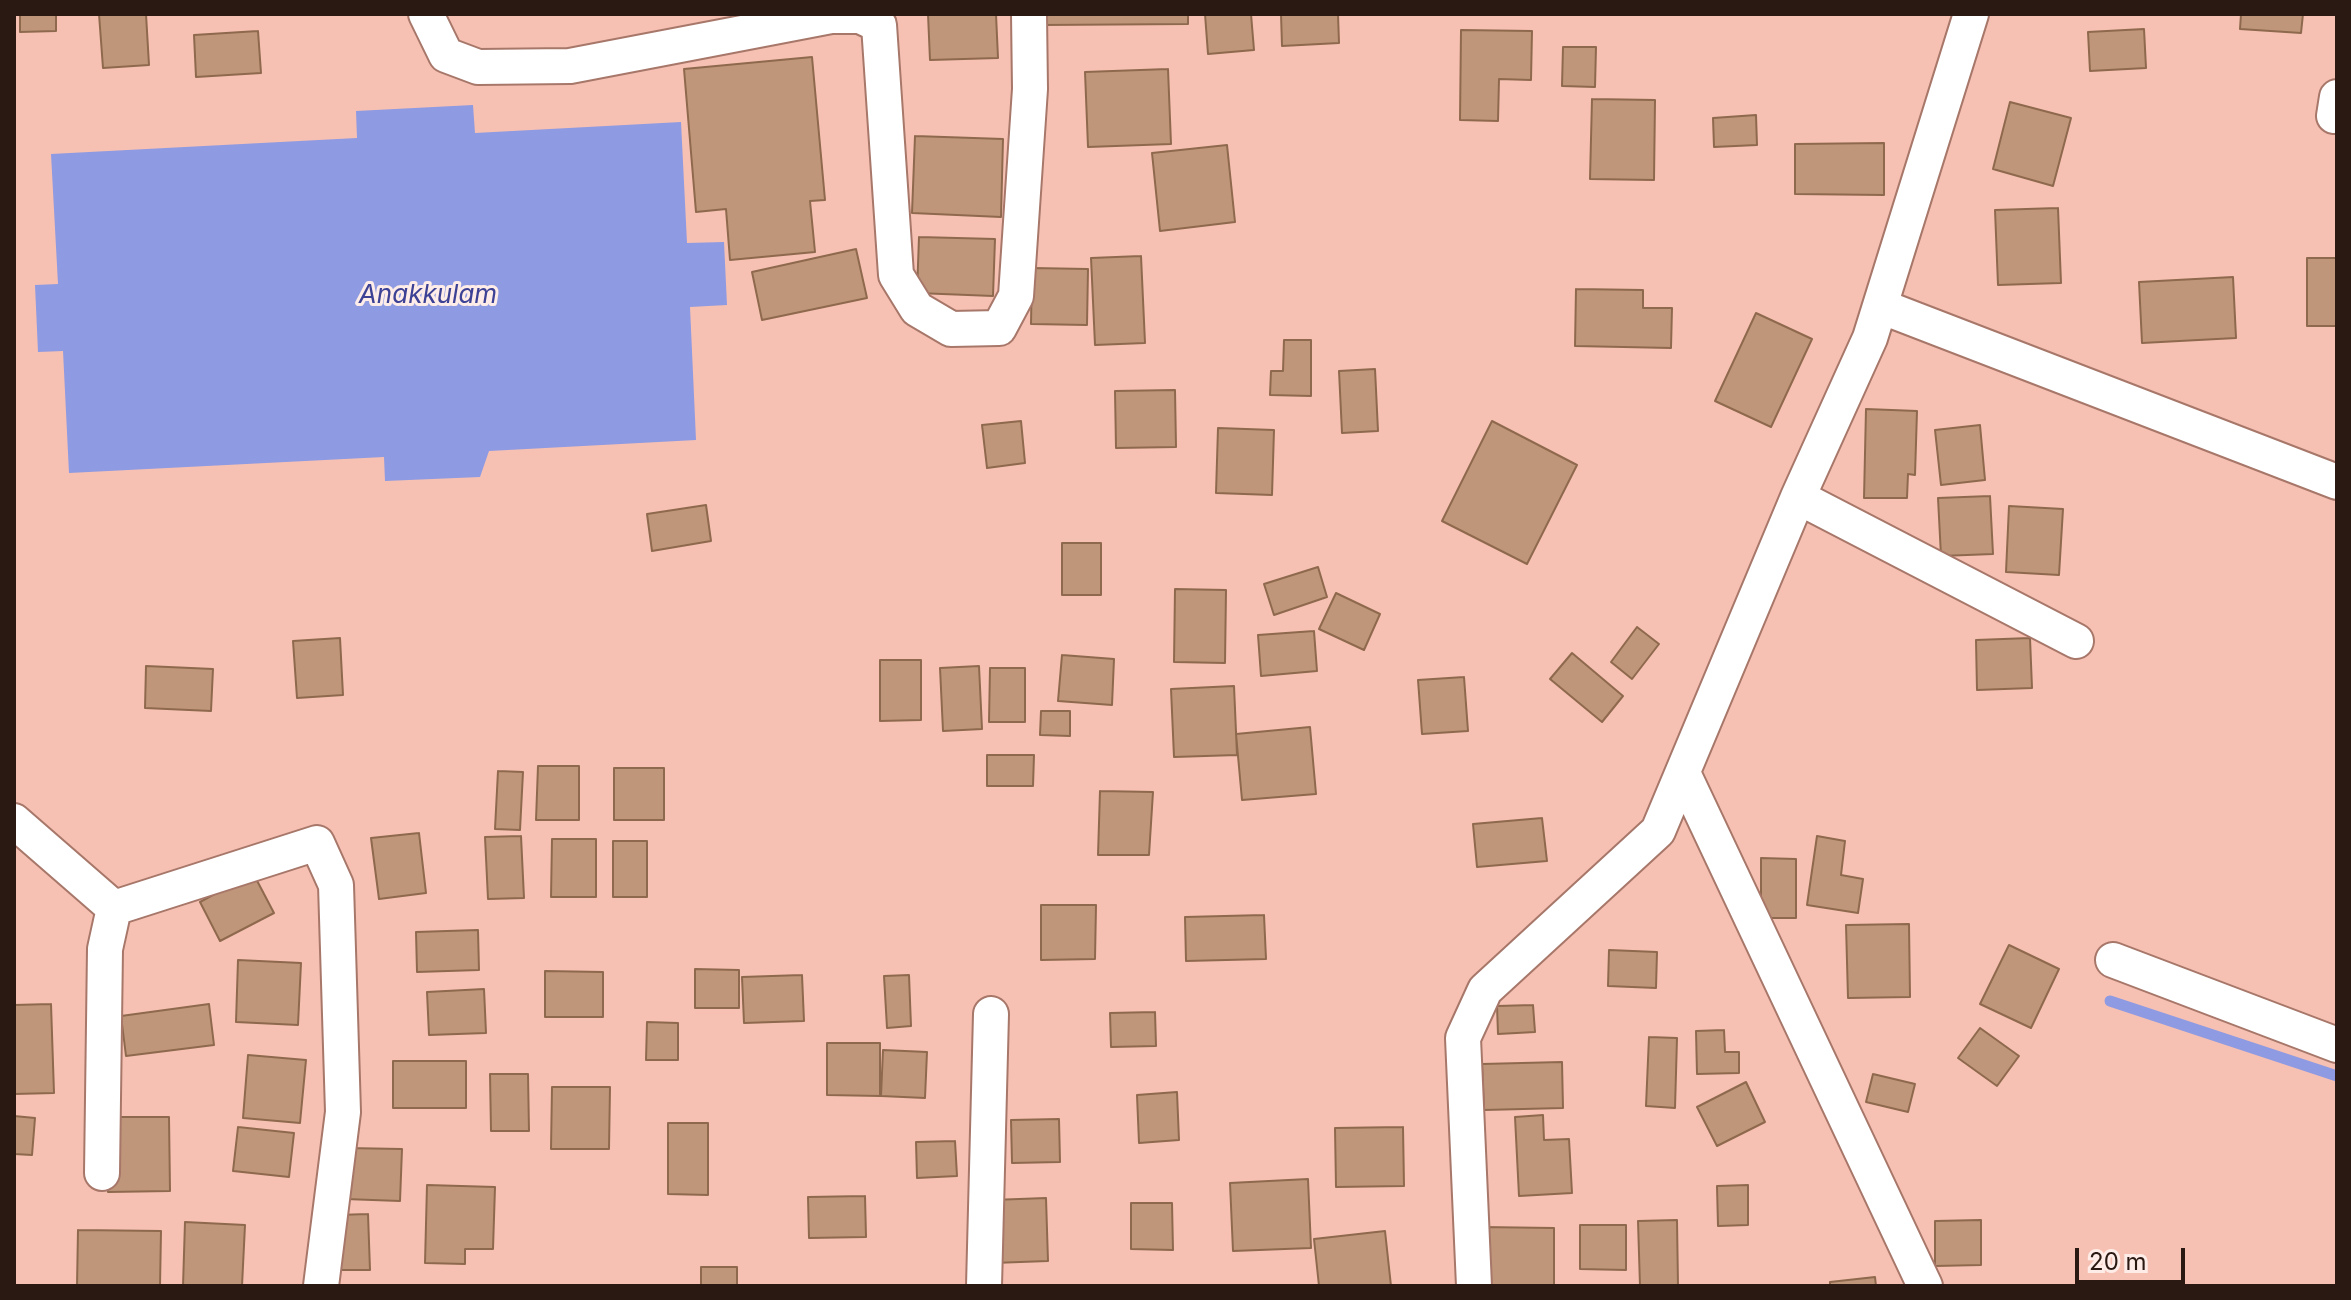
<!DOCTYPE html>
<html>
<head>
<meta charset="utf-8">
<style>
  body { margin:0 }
  #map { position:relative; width:2351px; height:1300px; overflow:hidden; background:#f6c1b3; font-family:Inter,sans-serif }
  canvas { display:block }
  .frame { position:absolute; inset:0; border:16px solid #2a1813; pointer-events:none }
  .scale { position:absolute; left:2075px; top:1248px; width:110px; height:36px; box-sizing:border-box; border:4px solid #2a1813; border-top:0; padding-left:10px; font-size:24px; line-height:28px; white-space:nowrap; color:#2a1813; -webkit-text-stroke:6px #fdece7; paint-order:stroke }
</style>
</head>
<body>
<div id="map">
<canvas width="2351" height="1300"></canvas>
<div class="frame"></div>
<div class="scale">20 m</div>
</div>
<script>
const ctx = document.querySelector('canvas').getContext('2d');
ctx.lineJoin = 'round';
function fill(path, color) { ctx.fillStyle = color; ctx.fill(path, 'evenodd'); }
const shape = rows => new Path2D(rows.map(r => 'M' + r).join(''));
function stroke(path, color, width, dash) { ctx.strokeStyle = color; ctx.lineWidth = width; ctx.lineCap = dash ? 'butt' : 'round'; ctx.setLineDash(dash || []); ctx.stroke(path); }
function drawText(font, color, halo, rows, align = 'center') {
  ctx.font = font + ' Inter,sans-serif'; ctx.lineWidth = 6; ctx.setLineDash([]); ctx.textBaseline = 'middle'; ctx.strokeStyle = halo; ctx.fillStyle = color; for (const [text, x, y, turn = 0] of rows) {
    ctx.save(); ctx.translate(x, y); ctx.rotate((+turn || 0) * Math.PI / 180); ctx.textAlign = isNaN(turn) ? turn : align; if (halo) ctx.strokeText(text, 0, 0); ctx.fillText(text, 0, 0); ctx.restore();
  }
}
fill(shape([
  [473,105,475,133,681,122,687,243,724,242,727,305,690,307,696,440,489,451,480,477,385,481,384,457,69,473,63,351,38,352,35,285,58,284,51,154,357,138,356,111]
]), '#8e9ae2');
stroke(shape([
  [2110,1001,2337,1076]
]), '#8e9ae2', 11);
const building = shape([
  [20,14,56,14,56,31,20,32,20,14],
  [99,14,146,14,149,65,103,68,99,14],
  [928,14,996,14,998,58,930,60,928,14],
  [1043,14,1188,14,1188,24,1043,25,1043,14],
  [1205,14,1251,14,1254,50,1208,54,1205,14],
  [1281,14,1338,14,1339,43,1282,46,1281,14],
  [2241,14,2303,14,2301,33,2240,29,2241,14],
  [2144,29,2146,68,2090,71,2088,32,2144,29],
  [1461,30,1532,31,1531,80,1499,79,1498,121,1460,120,1461,30],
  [258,31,261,73,196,77,194,35,258,31],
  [1563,47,1596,47,1595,87,1562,86,1563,47],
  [812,57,825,200,810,201,815,252,730,260,726,209,696,212,684,69,812,57],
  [1168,69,1171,144,1088,147,1085,72,1168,69],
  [1592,99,1655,100,1654,180,1590,179,1592,99],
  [2010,102,2071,118,2053,186,1993,169,2010,102],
  [1756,115,1757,145,1714,147,1713,118,1756,115],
  [915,136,1003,139,1001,217,912,213,915,136],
  [1884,143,1884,195,1795,194,1795,144,1884,143],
  [1227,145,1235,222,1160,231,1152,153,1227,145],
  [2058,208,2061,283,1998,285,1995,210,2058,208],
  [919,237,995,239,993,296,917,293,919,237],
  [856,249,867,298,762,320,752,272,856,249],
  [1141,256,1145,343,1095,345,1091,258,1141,256],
  [2307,258,2337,258,2337,326,2307,326,2307,258],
  [1032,268,1088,269,1087,325,1031,324,1032,268],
  [2233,277,2236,338,2142,343,2139,282,2233,277],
  [1576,289,1643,290,1643,308,1672,308,1671,348,1575,346,1576,289],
  [1756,313,1812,339,1771,427,1715,401,1756,313],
  [1284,340,1311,340,1311,396,1270,395,1271,371,1283,371,1284,340],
  [1375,369,1378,431,1342,433,1339,371,1375,369],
  [1175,390,1176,447,1116,448,1115,391,1175,390],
  [1866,409,1917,411,1915,475,1908,474,1907,498,1864,498,1866,409],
  [1021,421,1025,463,987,468,982,425,1021,421],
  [1492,421,1577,465,1527,564,1442,521,1492,421],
  [1980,425,1985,480,1941,485,1935,430,1980,425],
  [1218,428,1274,430,1272,495,1216,493,1218,428],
  [1990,496,1993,554,1941,556,1938,498,1990,496],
  [706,505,711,541,652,551,647,514,706,505],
  [2009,506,2063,509,2059,575,2006,572,2009,506],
  [1062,543,1101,543,1101,595,1062,595,1062,543],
  [1318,567,1327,597,1274,615,1264,584,1318,567],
  [1175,589,1226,590,1225,663,1174,662,1175,589],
  [1336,593,1380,614,1364,650,1319,629,1336,593],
  [1637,627,1659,644,1632,679,1611,662,1637,627],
  [1314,631,1317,671,1261,676,1258,635,1314,631],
  [340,638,343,695,297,698,293,641,340,638],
  [2030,638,2032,688,1977,690,1976,640,2030,638],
  [1572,653,1623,696,1602,722,1550,679,1572,653],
  [1062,655,1114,659,1112,705,1058,701,1062,655],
  [880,660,921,660,921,720,880,721,880,660],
  [146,666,213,669,211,711,145,708,146,666],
  [979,666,982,729,943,731,940,668,979,666],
  [990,668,1025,668,1025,722,989,722,990,668],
  [1464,677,1468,731,1422,734,1418,680,1464,677],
  [1234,686,1237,755,1174,757,1171,689,1234,686],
  [1041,711,1070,711,1070,736,1040,735,1041,711],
  [1310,727,1316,794,1242,800,1236,734,1310,727],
  [987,755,1034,755,1033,786,987,786,987,755],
  [538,766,579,766,579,820,536,820,538,766],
  [614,768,664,768,664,820,614,820,614,768],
  [498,771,523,772,520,830,495,829,498,771],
  [1100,791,1153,792,1149,855,1098,855,1100,791],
  [1542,818,1547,861,1477,867,1473,824,1542,818],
  [419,833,426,893,379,899,371,838,419,833],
  [521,836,524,898,488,899,485,837,521,836],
  [1817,836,1845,841,1841,875,1863,879,1858,913,1807,905,1817,836],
  [552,839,596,839,596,897,551,897,552,839],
  [613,841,647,841,647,897,613,897,613,841],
  [1761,858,1796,859,1796,918,1761,918,1761,858],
  [253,873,274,913,220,941,200,902,253,873],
  [1041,905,1096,905,1095,959,1041,960,1041,905],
  [1264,915,1266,959,1186,961,1185,917,1264,915],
  [1909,924,1910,997,1848,998,1846,925,1909,924],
  [478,930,479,970,417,972,416,932,478,930],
  [2009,945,2059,969,2031,1028,1980,1004,2009,945],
  [1609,950,1657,952,1656,988,1608,986,1609,950],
  [238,960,301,963,298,1025,236,1022,238,960],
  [695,969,739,970,739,1008,695,1008,695,969],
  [545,971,603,972,603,1017,545,1017,545,971],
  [802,975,804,1021,744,1023,742,977,802,975],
  [909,975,911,1026,887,1028,884,976,909,975],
  [484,989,486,1033,429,1035,427,992,484,989],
  [51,1004,54,1093,14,1094,14,1005,51,1004],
  [209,1004,214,1045,126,1056,121,1016,209,1004],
  [1533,1005,1535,1032,1498,1034,1497,1006,1533,1005],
  [1155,1012,1156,1046,1111,1047,1110,1013,1155,1012],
  [647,1022,678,1023,678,1060,646,1060,647,1022],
  [1980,1028,2019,1056,1997,1086,1958,1058,1980,1028],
  [1724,1030,1725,1052,1739,1052,1739,1073,1697,1074,1696,1031,1724,1030],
  [1649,1037,1677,1038,1675,1108,1646,1106,1649,1037],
  [827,1043,880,1043,880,1096,827,1095,827,1043],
  [883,1050,927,1052,925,1098,881,1096,883,1050],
  [248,1055,306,1060,300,1123,243,1118,248,1055],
  [393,1061,466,1061,466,1108,393,1108,393,1061],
  [1562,1062,1563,1108,1484,1110,1482,1064,1562,1062],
  [490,1074,528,1074,529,1131,491,1131,490,1074],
  [1873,1074,1915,1084,1908,1112,1866,1102,1873,1074],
  [1746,1082,1765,1122,1717,1146,1697,1107,1746,1082],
  [552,1087,610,1087,609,1149,551,1149,552,1087],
  [1177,1092,1179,1140,1139,1143,1137,1095,1177,1092],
  [1543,1115,1544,1140,1569,1139,1572,1193,1519,1196,1515,1117,1543,1115],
  [14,1116,35,1118,32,1155,14,1154,14,1116],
  [108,1117,169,1117,170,1191,108,1192,108,1117],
  [1059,1119,1060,1162,1012,1163,1011,1120,1059,1119],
  [668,1123,708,1123,708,1195,668,1194,668,1123],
  [238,1127,294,1133,289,1177,233,1171,238,1127],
  [1403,1127,1404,1186,1336,1187,1335,1128,1403,1127],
  [955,1141,957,1176,917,1178,916,1142,955,1141],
  [346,1148,402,1149,400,1201,345,1199,346,1148],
  [1308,1179,1311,1248,1233,1251,1230,1183,1308,1179],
  [427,1185,495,1187,493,1249,465,1249,465,1264,425,1263,427,1185],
  [1748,1185,1748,1225,1718,1226,1717,1186,1748,1185],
  [865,1196,866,1237,809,1238,808,1197,865,1196],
  [1046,1198,1048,1261,993,1263,992,1200,1046,1198],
  [1131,1203,1172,1203,1173,1250,1131,1249,1131,1203],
  [368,1214,370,1270,340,1270,338,1215,368,1214],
  [1677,1220,1678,1286,1640,1286,1638,1221,1677,1220],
  [1981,1220,1981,1265,1935,1266,1935,1221,1981,1220],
  [185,1222,245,1225,242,1286,183,1286,185,1222],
  [1580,1225,1626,1225,1626,1270,1580,1269,1580,1225],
  [1481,1227,1554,1228,1554,1286,1481,1286,1481,1227],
  [78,1230,161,1231,160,1286,77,1286,78,1230],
  [1385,1231,1391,1286,1319,1286,1314,1239,1385,1231],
  [701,1267,737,1267,737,1286,701,1286,701,1267],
  [1875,1277,1876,1286,1830,1286,1830,1282,1875,1277]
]);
fill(building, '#bf9679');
stroke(building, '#8f694d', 2);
const street = shape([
  [426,14,446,55,478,67,570,66,831,16,860,16,879,25,896,275,917,309,951,329,999,328,1016,296,1030,89,1029,14],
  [2334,116,2337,97],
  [1880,306,2337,482],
  [1798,497,2076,641],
  [1683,773,1925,1286],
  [14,821,114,908],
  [114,908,317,843,336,885,343,1112,321,1286],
  [2113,960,2337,1045],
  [102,1173,105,949,114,908],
  [984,1286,991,1014],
  [1474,1286,1463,1038,1485,990,1658,831,1798,497,1870,338,1971,14]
]);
stroke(street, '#a7776a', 38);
stroke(street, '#fff', 34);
drawText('italic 26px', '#3c4195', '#fdece7', [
  ["Anakkulam",428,295]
]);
</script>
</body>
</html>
